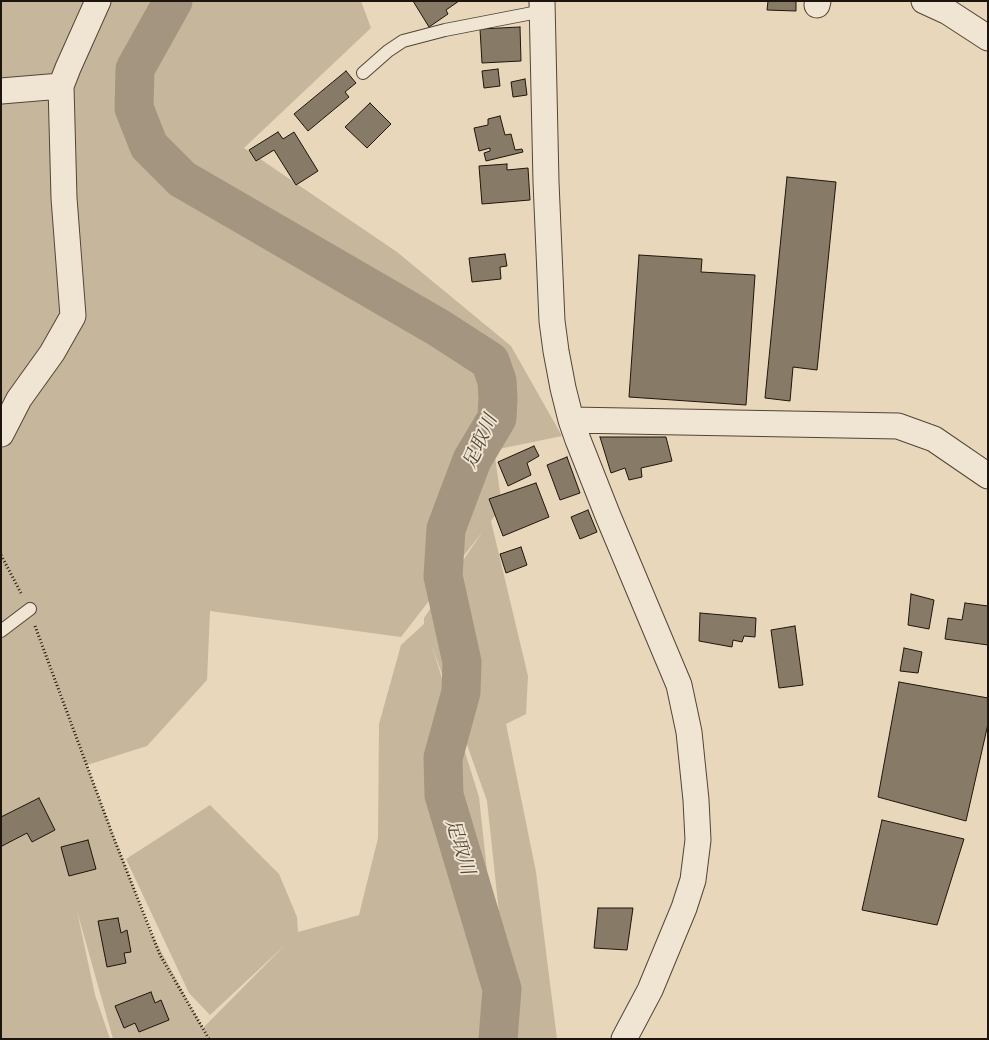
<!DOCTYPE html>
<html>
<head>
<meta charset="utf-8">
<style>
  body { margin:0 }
  #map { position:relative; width:989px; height:1040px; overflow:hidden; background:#e8d7ba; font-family:"Gentium Book Plus",serif }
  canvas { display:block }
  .frame { position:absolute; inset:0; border:2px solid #1e150c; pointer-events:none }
</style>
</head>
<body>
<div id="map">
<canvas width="989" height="1040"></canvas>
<div class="frame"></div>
</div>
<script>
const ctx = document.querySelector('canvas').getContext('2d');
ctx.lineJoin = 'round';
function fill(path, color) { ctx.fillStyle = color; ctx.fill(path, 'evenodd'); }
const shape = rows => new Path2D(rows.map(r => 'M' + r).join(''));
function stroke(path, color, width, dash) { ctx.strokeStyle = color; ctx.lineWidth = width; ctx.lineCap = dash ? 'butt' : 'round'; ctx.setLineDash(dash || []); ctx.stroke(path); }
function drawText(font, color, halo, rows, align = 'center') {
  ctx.font = font + ' "Gentium Book Plus","Noto Serif JP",serif'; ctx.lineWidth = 4; ctx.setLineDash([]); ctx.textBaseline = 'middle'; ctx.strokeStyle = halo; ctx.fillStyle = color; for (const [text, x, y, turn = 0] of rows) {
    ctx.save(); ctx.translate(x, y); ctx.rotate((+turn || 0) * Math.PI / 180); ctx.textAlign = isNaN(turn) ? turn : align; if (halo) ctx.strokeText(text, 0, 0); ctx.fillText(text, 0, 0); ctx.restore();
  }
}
fill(shape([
  [1,1,361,1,371,28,244,148,397,252,511,346,562,436,494,450,502,506,491,521,528,676,526,714,506,724,536,872,557,1039,500,1039,506,978,487,801,432,646,479,797,499,982,493,1039,113,1039,77,911,95,995,110,1039,1,1039],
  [483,531,424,618,424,624,401,645,379,724,378,838,359,915,298,932,297,917,279,874,210,805,126,859,189,993,210,1015,285,945,203,1028,151,933,87,765,147,746,207,680,210,611,401,637]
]), '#c6b69c');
stroke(shape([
  [173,1,135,69,134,108,149,146,182,179,439,328,490,361,497,381,498,398,497,418,472,460,446,529,443,576,462,662,461,692,443,758,444,795,502,989,498,1039]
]), '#a3957f', 39);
const building = shape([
  [413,1,459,1,446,10,448,14,429,27,413,1],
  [768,1,796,1,796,11,767,10,768,1],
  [520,27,521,61,482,63,480,29,520,27],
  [498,69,500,86,484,88,482,71,498,69],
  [346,71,356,83,345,92,349,97,308,131,294,114,346,71],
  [525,79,527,95,513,97,511,82,525,79],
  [370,103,391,124,367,148,345,127,370,103],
  [500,116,505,135,511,134,515,150,522,149,523,152,486,161,484,153,490,151,490,148,479,151,474,128,488,125,488,119,500,116],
  [278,132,283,139,294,132,318,171,296,185,274,150,256,161,249,150,278,132],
  [507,164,507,170,528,168,530,200,482,204,479,166,507,164],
  [787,177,836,182,817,370,793,367,790,401,765,398,787,177],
  [505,254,507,266,500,267,501,279,472,282,469,258,505,254],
  [639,255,702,259,701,272,755,275,746,405,629,397,639,255],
  [600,437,666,437,672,461,641,468,642,477,629,480,625,468,611,473,600,437],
  [534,446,539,456,527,463,531,475,508,486,498,462,534,446],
  [567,457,580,493,560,500,547,465,567,457],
  [536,483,549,517,503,536,489,499,536,483],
  [588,510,597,532,580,539,571,517,588,510],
  [521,547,527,565,506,573,500,554,521,547],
  [911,594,934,600,929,629,908,625,911,594],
  [965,603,988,606,988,645,945,639,948,618,962,620,965,603],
  [700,613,756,618,755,637,744,636,742,642,733,640,732,647,699,641,700,613],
  [795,626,803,685,779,688,771,630,795,626],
  [904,648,922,652,918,673,900,671,904,648],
  [899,682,988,698,988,724,966,821,878,797,899,682],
  [39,798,55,830,32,842,27,833,2,846,1,844,1,817,39,798],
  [882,820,964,839,937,925,862,910,882,820],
  [88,840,96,869,69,876,61,847,88,840],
  [598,908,633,908,627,950,594,948,598,908],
  [118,918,121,933,127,930,131,952,124,953,126,963,107,967,98,921,118,918],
  [151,992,155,1003,161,1000,169,1020,139,1032,135,1023,124,1028,115,1006,151,992]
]);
fill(building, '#877a66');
stroke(building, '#1e150c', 1);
const lane = shape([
  [363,73,388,51,403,41,445,30,543,11],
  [1,631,30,609]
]);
const street = shape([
  [542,1,546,182,552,321,556,351,563,388,571,420,578,440,608,516,679,685,689,732,696,800,698,840,693,880,684,908,650,990,624,1039],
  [924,1,948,12,988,38],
  [817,5,818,1],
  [1,91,61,86,68,68,98,1],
  [571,420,898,426,934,439,988,476],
  [1,434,19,399,52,353,73,316,64,198,61,86]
]);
stroke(lane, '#504638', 14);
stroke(street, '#504638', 27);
stroke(shape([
  [1,555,22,595],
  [35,626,113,836,160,955,209,1039]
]), '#1e150c', 3, [1, 2.5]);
stroke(lane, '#f0e5d2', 12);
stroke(street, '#f0e5d2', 25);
drawText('italic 19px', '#53483a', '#f0e5d2', [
  ["足取川",481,442,-66],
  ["足取川",459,847,73]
]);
</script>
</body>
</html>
